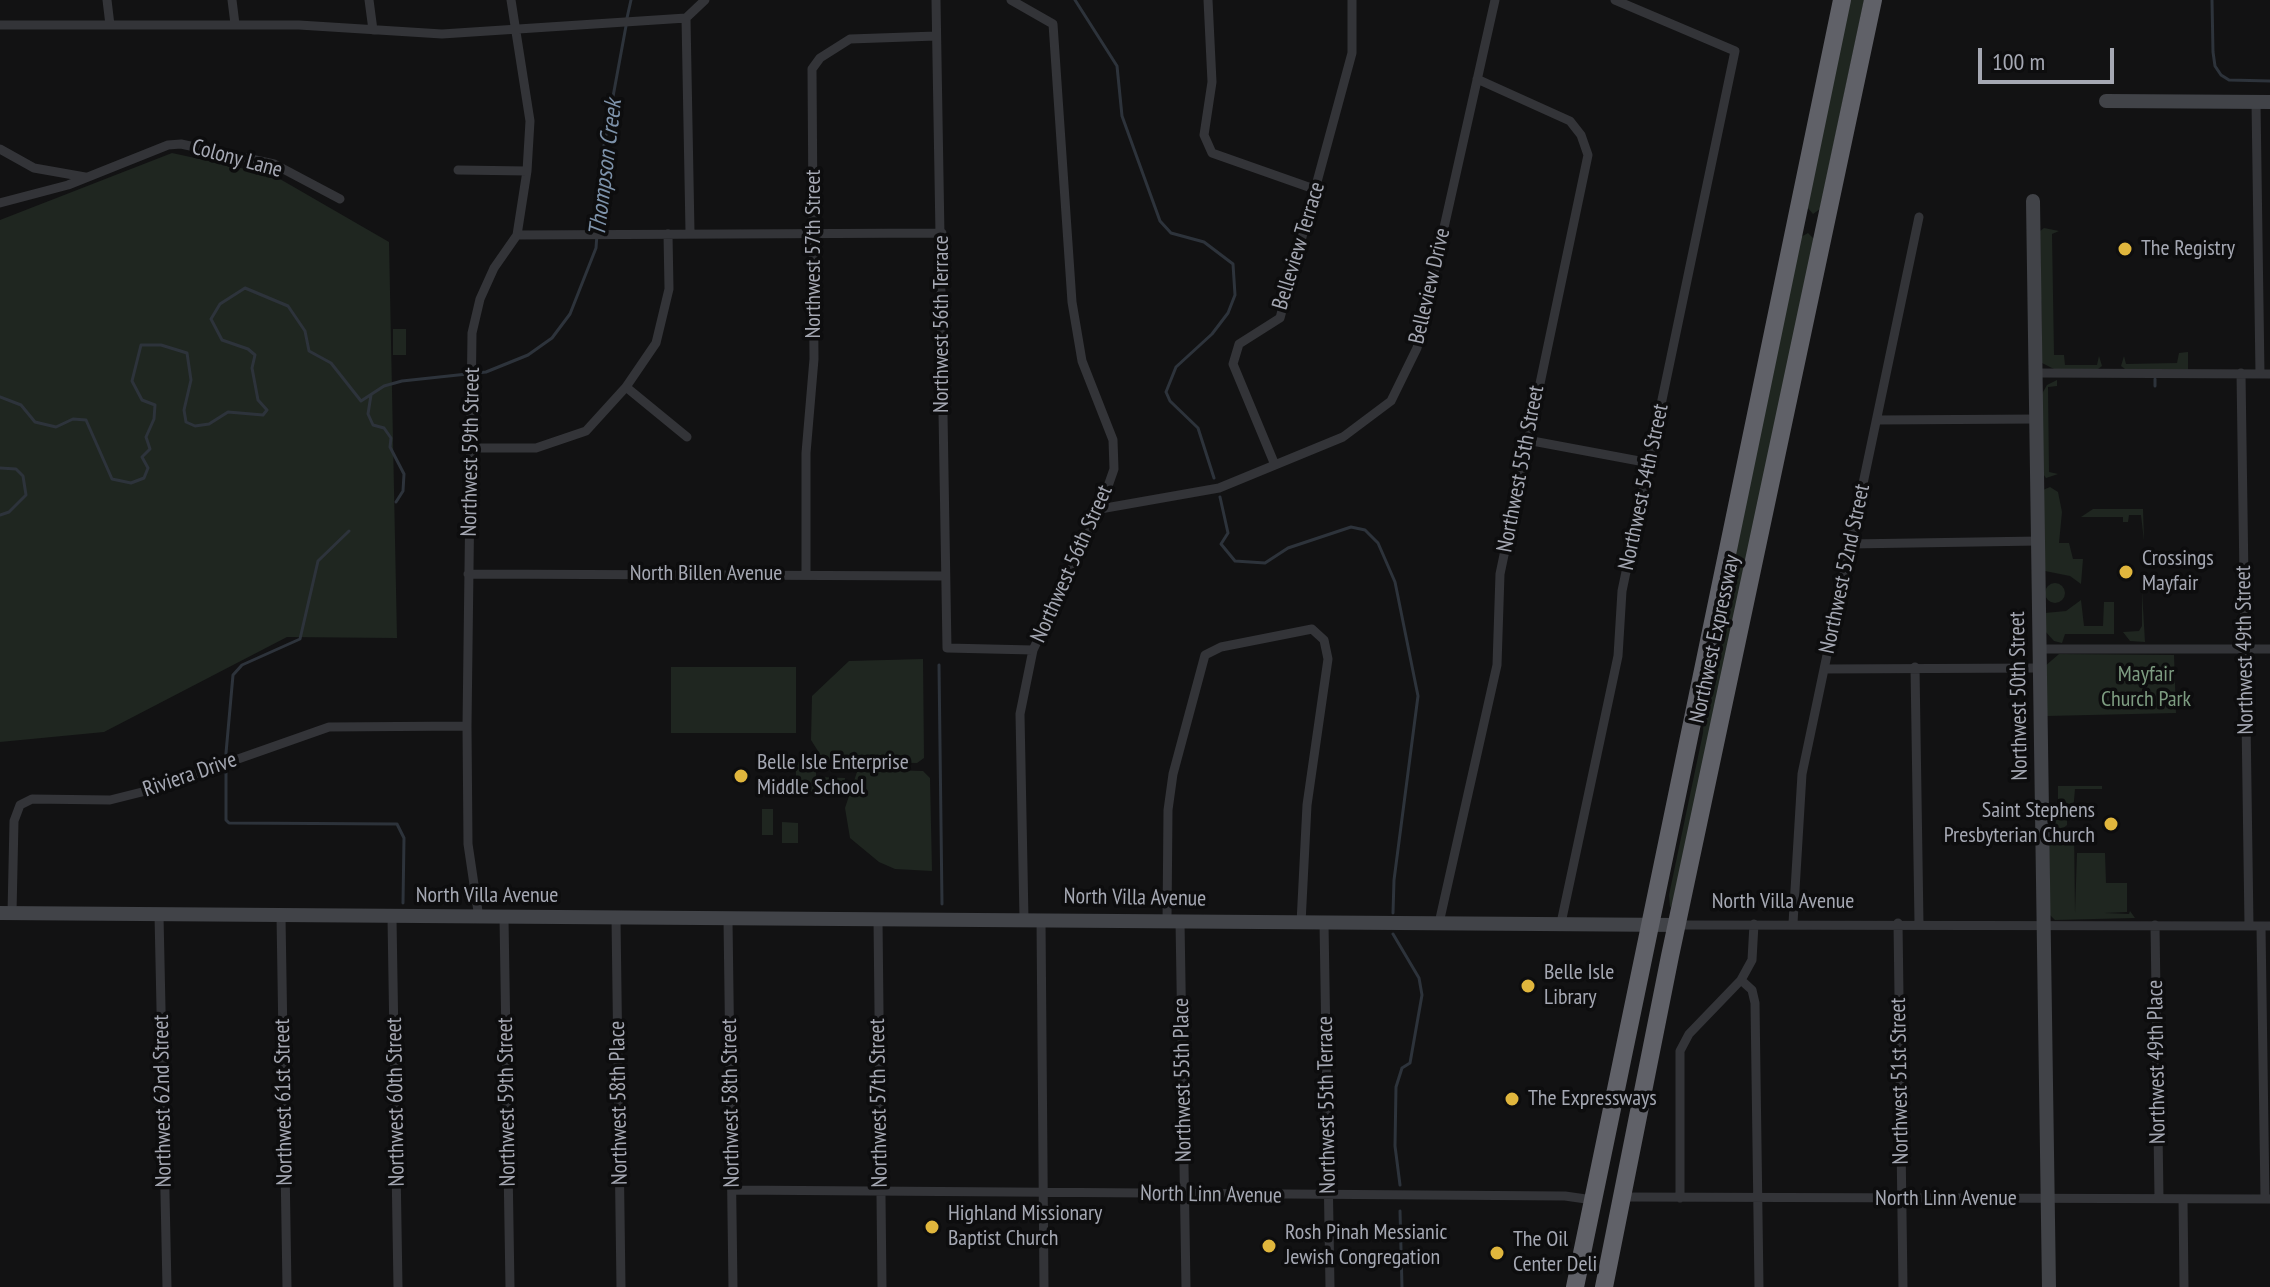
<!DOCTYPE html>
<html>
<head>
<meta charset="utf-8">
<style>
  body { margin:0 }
  #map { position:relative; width:2270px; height:1287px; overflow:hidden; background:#121213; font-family:"PT Sans Narrow",sans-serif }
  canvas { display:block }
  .scale { position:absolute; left:1978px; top:48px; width:136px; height:36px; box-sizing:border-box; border:4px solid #a5a8b3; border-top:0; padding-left:10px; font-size:24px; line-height:28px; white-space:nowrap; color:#a5a8b3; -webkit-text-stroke:6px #0d0d0e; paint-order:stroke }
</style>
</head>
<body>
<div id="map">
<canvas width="2270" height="1287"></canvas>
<div class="scale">100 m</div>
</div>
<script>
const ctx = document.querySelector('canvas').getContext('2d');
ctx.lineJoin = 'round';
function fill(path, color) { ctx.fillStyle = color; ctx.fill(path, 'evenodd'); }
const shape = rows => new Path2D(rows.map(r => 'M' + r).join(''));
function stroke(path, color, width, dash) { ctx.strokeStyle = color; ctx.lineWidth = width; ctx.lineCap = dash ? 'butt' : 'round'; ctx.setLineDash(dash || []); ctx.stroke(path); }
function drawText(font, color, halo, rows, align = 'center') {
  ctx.font = font + ' "PT Sans Narrow",sans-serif'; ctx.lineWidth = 7; ctx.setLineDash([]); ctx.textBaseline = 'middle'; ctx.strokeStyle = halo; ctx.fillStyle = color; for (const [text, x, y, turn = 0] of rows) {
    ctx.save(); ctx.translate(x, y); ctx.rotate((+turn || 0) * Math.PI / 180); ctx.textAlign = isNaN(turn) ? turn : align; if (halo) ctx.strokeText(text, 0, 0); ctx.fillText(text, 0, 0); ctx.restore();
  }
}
fill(shape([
  [1850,0,1864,0,1820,209,1813,214,1807,207],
  [172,153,273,175,389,242,397,638,287,637,104,732,0,742,0,220],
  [2044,228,2059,231,2052,234,2054,355,2064,355,2065,365,2097,365,2099,356,2102,366,2098,369,2054,369,2042,363,2040,231],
  [1808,233,1814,239,1675,899,1670,908,1669,895,1703,733,1705,697,1801,237],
  [393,329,406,329,406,355,393,355],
  [2188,352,2188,370,2125,369,2121,366,2124,356,2126,364,2177,363,2179,353],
  [2057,380,2057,386,2048,387,2049,472,2058,474,2046,478,2043,474,2042,394,2047,385],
  [2050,487,2058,492,2062,512,2059,543,2069,543,2073,559,2083,559,2081,584,2070,576,2045,571,2043,490],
  [2093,509,2143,509,2144,541,2141,515,2129,515,2128,522,2123,522,2123,517,2081,517],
  '2045 593a10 10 0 1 1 20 0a10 10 0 1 1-20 0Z',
  [2142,591,2145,642,2130,641,2123,632,2139,631,2142,626],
  [2081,600,2084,626,2103,626,2104,602,2114,602,2114,634,2065,634,2062,643,2054,641,2045,631,2045,613,2066,611],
  [2059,654,2174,655,2176,713,2047,716,2044,667],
  [923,659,924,758,917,763,825,762,811,740,812,696,849,661],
  [671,667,796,667,796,733,671,733],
  [796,762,816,762,816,795,796,795],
  [858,769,923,771,930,778,932,871,895,869,879,862,850,838,845,808],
  [819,777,845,778,845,795,819,794],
  [2058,786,2102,786,2102,789,2075,789,2073,812,2064,800,2058,799],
  [2058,806,2067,813,2067,825,2059,832,2049,832,2048,807],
  [762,809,773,809,773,835,762,835],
  [782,822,798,823,798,843,782,843],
  [2074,829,2075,913,2077,853,2105,853,2106,883,2127,883,2127,912,2104,913,2129,914,2130,911,2135,918,2055,920,2050,915,2049,841,2065,838]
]), '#1f2620');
stroke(shape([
  [1075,0,1117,66,1122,116,1160,221,1171,233,1204,242,1233,264,1235,295,1228,313,1212,334,1176,367,1166,392,1170,401,1198,428,1214,478],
  [2212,0,2213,52,2215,66,2221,75,2229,80,2270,81],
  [627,18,631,0],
  [2155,386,2155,379],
  [371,395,368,414,373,425,384,428,391,438,390,447,404,474,403,491,396,502],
  [0,397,21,405,35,422,56,427,73,419,86,420,112,479,131,483,144,478,148,468,142,457,150,449,146,437,154,419,155,405,142,400,132,381,141,345,161,345,187,353,191,380,184,410,186,422,195,426,209,424,228,412,263,415,267,410,258,400,252,368,255,355,248,349,222,340,211,319,220,304,245,288,288,306,305,331,309,351,331,363,361,401,384,386,402,381,486,372,528,355,552,338,570,314,596,248,603,151,626,26],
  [0,468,16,469,23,476,26,495,9,512,0,515],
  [1220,497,1228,533,1221,544,1235,561,1265,563,1288,548,1351,527,1365,530,1378,543,1395,582,1418,696,1394,880,1393,913],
  [349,531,318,561,300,639,242,665,233,675,226,753,226,820,229,823,397,824,404,838,403,903],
  [939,665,942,904],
  [1393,934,1419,978,1422,995,1410,1063,1402,1068,1396,1087,1395,1146,1400,1185],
  [1400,1211,1402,1287]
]), '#2d333b', 3);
stroke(shape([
  [107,0,110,25],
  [232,0,235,24],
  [369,0,373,30],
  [936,0,947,648,1033,650],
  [1011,0,1053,24,1072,302,1082,361,1113,440,1114,469,1100,509,1033,650,1020,714,1024,919],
  [1208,0,1212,82,1204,135,1212,153,1317,190],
  [686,18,690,232],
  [0,25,299,25,442,34,686,18,705,0],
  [2256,102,2260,374],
  [0,149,34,168,85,177],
  [458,170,527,171],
  [0,203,68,185,168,145,181,144,274,164,340,199],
  [517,235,942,233],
  [2037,373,2270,374],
  [2241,373,2249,926],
  [626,387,687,437],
  [1877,420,2037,419],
  [1527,440,1650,463],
  [472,448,536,448,586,431,626,387,656,343,669,289,668,234],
  [1275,465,1233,364,1239,344,1280,318,1352,53,1352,0],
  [1100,509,1219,488,1343,437,1391,401,1417,348,1495,0],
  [1850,544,2039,541],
  [468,574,944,576],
  [806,575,806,453,814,359,812,69,820,58,850,39,936,36],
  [2040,649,2270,649],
  [1915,667,1919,924],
  [1824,669,2040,668],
  [12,913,14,821,20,805,32,799,110,800,150,790,329,727,467,726],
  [159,915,167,1287],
  [281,916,287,1287],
  [392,918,398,1287],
  [479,918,468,844,467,726,472,333,480,299,494,268,517,235,527,171,530,121,511,0],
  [504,918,510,1287],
  [616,918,621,1287],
  [878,919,882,1287],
  [1041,919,1044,1287],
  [728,920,733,1287],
  [1167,921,1168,810,1173,774,1205,655,1221,647,1312,629,1324,640,1328,659,1307,805,1301,923],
  [1180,921,1186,1287],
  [1324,923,1330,1287],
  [1439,923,1497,665,1500,574,1588,155,1581,135,1570,121,1477,79],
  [1561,923,1618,656,1622,591,1735,51,1615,0],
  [1793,923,1802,774,1919,217],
  [1898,923,1903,1287],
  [1754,924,1752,960,1741,980,1752,990,1755,1003,1759,1287],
  [1678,925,2270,926],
  [2155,925,2159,1198],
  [2261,926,2265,1199],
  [732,1190,1565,1196,1593,1200],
  [1623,1197,2270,1199],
  [1680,1198,1680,1051,1689,1034,1741,980],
  [2183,1199,2184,1287]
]), '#333438', 9);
stroke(shape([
  [2106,101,2270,102],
  [2033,201,2049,1287],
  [0,913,1678,925]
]), '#414348', 14);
stroke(shape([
  [1575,1287,1842,0],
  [1604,1287,1670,956,1873,0]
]), '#606168', 18);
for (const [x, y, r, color] of [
  [2125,249,8,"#e0b63d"],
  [2126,572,8,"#e0b63d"],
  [741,776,8,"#e0b63d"],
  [2111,824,8,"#e0b63d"],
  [1528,986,8,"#e0b63d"],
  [1512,1099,8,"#e0b63d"],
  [932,1227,8,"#e0b63d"],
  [1269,1246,8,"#e0b63d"],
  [1497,1253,8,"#e0b63d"]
]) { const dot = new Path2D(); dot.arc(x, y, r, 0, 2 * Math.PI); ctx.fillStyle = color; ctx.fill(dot); stroke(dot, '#0d0d0e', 3); }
drawText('22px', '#a5a8b3', '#0d0d0e', [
  ["Colony Lane",237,159,15],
  ["Belleview Terrace",1299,246,-73],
  ["Northwest 57th Street",814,254,-90],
  ["Belleview Drive",1430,286,-77],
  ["Northwest 56th Terrace",942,324,-90],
  ["Northwest 59th Street",471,452,-89],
  ["Northwest 55th Street",1521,469,-79],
  ["Northwest 54th Street",1644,487,-78],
  ["Northwest 56th Street",1072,564,-66],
  ["Northwest 52nd Street",1845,569,-78],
  ["North Billen Avenue",706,574],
  ["Northwest Expressway",1715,639,-78],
  ["Northwest 49th Street",2245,650,-91],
  ["Northwest 50th Street",2019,696,-91],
  ["Riviera Drive",190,775,-19],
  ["North Villa Avenue",487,896],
  ["North Villa Avenue",1135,898,1],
  ["North Villa Avenue",1783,902],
  ["Northwest 49th Place",2157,1062,-91],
  ["Northwest 55th Place",1183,1080,-91],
  ["Northwest 51st Street",1900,1081,-91],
  ["Northwest 62nd Street",163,1101,-91],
  ["Northwest 61st Street",284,1102,-91],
  ["Northwest 60th Street",396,1102,-91],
  ["Northwest 59th Street",507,1102,-91],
  ["Northwest 58th Place",619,1103,-91],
  ["Northwest 58th Street",731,1103,-91],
  ["Northwest 57th Street",879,1103,-91],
  ["Northwest 55th Terrace",1327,1105,-91],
  ["North Linn Avenue",1211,1195,1],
  ["North Linn Avenue",1946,1199]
]);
drawText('22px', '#a5a8b3', '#0d0d0e', [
  ["The Registry",2141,249],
  ["Crossings",2142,559],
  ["Mayfair",2142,584],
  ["Belle Isle Enterprise",757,763],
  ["Middle School",757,788],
  ["Saint Stephens",2095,811,"right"],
  ["Presbyterian Church",2095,836,"right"],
  ["Belle Isle",1544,973],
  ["Library",1544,998],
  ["The Expressways",1528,1099],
  ["Highland Missionary",948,1214],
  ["Baptist Church",948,1239],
  ["Rosh Pinah Messianic",1285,1233],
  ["Jewish Congregation",1285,1258],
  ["The Oil",1513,1240],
  ["Center Deli",1513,1265]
], 'left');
drawText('22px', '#7d9c81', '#0d0d0e', [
  ["Mayfair",2146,675],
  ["Church Park",2146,700]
]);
drawText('italic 24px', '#7e93ab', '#0d0d0e', [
  ["Thompson Creek",606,168,-83]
]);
</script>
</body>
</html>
